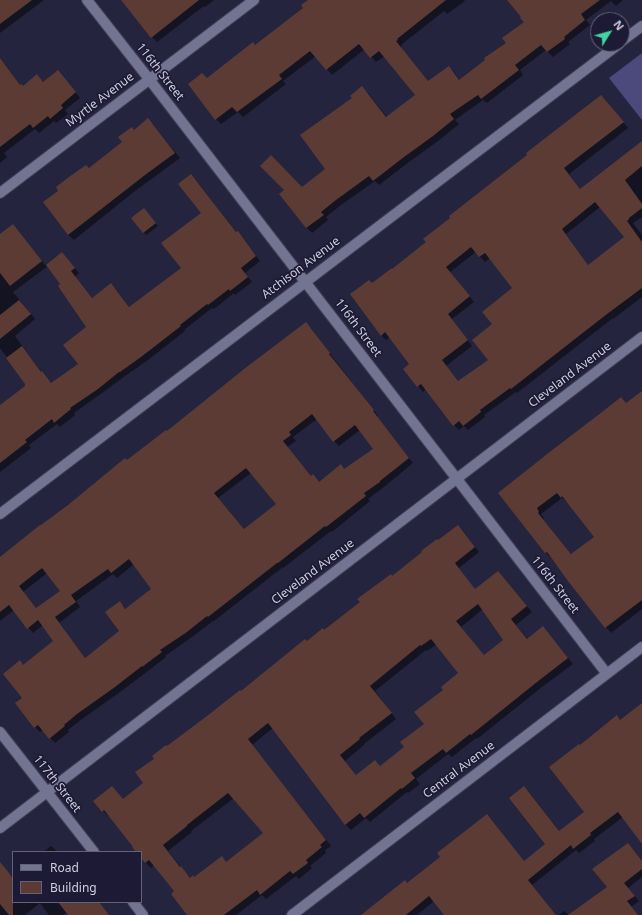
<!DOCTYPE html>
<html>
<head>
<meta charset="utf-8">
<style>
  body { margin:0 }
  #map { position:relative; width:642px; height:915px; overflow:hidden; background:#25243e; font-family:"Noto Sans",sans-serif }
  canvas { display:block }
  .legend { position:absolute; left:12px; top:851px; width:130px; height:52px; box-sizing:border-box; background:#1c1a34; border:1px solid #646279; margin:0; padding:5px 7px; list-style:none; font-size:12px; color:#cfcfe1 }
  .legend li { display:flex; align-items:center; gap:8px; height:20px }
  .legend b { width:20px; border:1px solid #646279 }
  .north { position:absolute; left:590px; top:12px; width:40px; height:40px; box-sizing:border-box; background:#1c1a34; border:1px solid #646279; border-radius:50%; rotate:53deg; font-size:11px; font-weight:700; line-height:16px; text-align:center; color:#cfcfe1 }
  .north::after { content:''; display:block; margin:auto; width:14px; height:18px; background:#44d49f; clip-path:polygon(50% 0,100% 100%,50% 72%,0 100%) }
</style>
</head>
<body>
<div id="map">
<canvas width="642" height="915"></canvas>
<ul class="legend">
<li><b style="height:5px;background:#737392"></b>Road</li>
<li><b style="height:11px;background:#5c3b35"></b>Building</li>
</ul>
<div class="north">N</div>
</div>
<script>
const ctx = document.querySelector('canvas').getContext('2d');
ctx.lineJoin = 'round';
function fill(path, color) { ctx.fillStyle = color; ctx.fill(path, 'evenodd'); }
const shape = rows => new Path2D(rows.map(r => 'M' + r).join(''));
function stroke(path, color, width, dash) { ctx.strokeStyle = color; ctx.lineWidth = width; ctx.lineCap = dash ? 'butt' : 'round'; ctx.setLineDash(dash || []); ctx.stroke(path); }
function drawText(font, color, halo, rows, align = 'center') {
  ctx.font = font + ' "Noto Sans",sans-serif'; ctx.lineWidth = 3.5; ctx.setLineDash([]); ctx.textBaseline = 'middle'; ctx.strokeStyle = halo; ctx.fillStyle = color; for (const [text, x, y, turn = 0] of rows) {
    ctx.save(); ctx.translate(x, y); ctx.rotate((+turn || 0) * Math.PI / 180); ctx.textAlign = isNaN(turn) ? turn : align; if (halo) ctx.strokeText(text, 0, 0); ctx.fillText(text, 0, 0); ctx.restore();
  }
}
fill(shape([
  [642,53,642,120,609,78]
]), '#4c497c');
fill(shape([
  [0,0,44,0,0,33],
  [123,0,214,0,205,7,204,6,157,42,152,37],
  [310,0,464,0,465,1,447,14,444,11,401,45,402,46,400,47,428,82,449,67,454,72,460,81,507,43,525,22,523,17,509,0,623,0,616,6,611,1,586,20,590,25,568,42,570,44,553,57,546,50,520,70,523,75,487,103,483,100,455,120,459,124,438,141,409,162,379,185,375,181,341,205,326,217,328,220,312,233,307,228,280,194,302,189,327,169,353,98,362,88,368,93,387,117,417,96,385,56,376,62,365,49,332,75,316,56,283,81,286,84,243,117,238,112,221,124,216,119,189,84,207,79,256,46,304,8],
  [0,58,20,85,23,87,37,76,44,83,63,77,80,98,65,110,68,114,56,123,54,121,39,133,35,129,4,153,7,157,0,163],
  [601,96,628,128,569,174,581,190,642,151,642,217,633,223,642,235,642,297,613,319,613,318,517,393,516,392,484,415,485,417,468,430,464,426,459,430,454,425,426,389,423,392,405,369,411,365,390,337,386,340,381,335,372,284,393,270],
  [600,207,625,238,588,265,566,234],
  [476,252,485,262,490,258,513,288,493,325,490,360,459,382,446,366,472,346,452,319,474,302,450,272],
  [153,125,180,158,135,191,74,240,68,235,89,169,123,142,134,131],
  [196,180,237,233,242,237,260,261,245,273,252,282,235,295,234,293,214,309,212,308,184,330,185,331,148,360,125,376,102,393,74,413,75,415,60,427,57,424,29,445,31,448,0,472,0,406,26,386,27,384,0,348,0,235,17,230,46,266,62,253,79,273,75,277,92,298,111,284,116,289,130,308,182,268,202,213],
  [48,266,62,284,88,327,79,364,52,384,42,373,15,336,35,319,13,292],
  [144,209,158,226,146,235,133,218],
  [311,328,334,359,378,416,377,417,413,463,384,487,368,499,370,501,332,532,331,531,283,568,283,567,214,621,213,621,192,637,165,656,166,657,148,671,120,692,82,719,68,730,69,732,55,743,43,730,40,732,35,727,23,698,24,666,55,641,43,625,33,633,14,610,0,621,0,558,127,461],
  [317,419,334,441,339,446,360,430,374,449,345,470,320,483,312,477,287,447,296,441,293,437],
  [251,473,277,504,245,530,218,498],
  [134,564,153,590,126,609,120,602,120,631,85,658,59,623,80,607,76,601,113,574,117,578],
  [47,573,61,591,37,609,23,592],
  [642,392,642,609,611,633,606,627,551,558,546,553,500,493,627,404],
  [562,498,567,502,568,501,596,537,572,555,543,519,544,518,541,514],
  [463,531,479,552,459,568,475,590,498,572,532,612,516,625,528,639,543,627,548,633,573,664,542,687,477,739,476,738,452,757,448,754,416,779,420,784,408,793,407,792,370,822,366,818,351,830,346,825,273,728,252,745,331,846,325,850,326,853,310,866,312,868,299,879,296,876,266,899,262,895,236,915,188,915,175,891,154,865,151,868,146,863,141,857,141,852,137,852,110,815,108,816,103,811,112,787,123,800,144,784,155,759,167,747,241,693,307,642,325,632,393,577],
  [483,609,505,640,484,656,461,627],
  [437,644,460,674,445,690,425,724,406,747,381,767,357,776,345,761,364,745,364,744,396,719,375,691,426,650,427,651],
  [234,798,264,833,227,863,195,878,190,878,168,851,192,832,191,831],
  [642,704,642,841,623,817,594,839,595,841,579,853,576,850,532,885,556,915,445,915,434,901,417,915,363,915,408,884,441,858,487,816,492,820,524,862,546,844,524,787,529,792,560,832,585,812,580,746,617,716,621,721],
  [628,844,642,861,642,877,628,888,639,901,631,907,638,915,569,915,608,887],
  [51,846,58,852,43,852],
  [0,874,11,875,13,874,13,902,94,902,109,915,69,915,67,912,63,915,49,915,40,903,25,915,0,915],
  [564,911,569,915,559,915]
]), '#0007');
fill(shape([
  [0,0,32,0,0,24],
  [121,0,199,0,151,38],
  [308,0,446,0,397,39,398,40,396,41,428,81,449,66,459,80,485,60,484,58,506,43,502,38,524,22,520,18,521,17,507,0,600,0,581,14,585,20,564,37,565,39,547,52,541,45,515,65,519,70,481,99,478,95,450,114,454,119,433,136,404,157,373,181,369,176,336,200,321,212,324,215,306,228,279,194,284,190,260,166,271,155,302,187,325,169,300,135,352,98,350,96,362,86,386,117,415,95,379,51,370,58,359,44,326,70,310,51,279,75,282,79,237,112,232,107,215,120,188,84,202,73,207,78,253,42,255,45,303,8,301,5],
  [0,58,20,85,21,84,23,86,37,74,43,82,58,70,76,92,61,105,63,108,50,119,48,116,33,128,30,124,0,147],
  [601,95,624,122,564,168,580,189,642,141,642,166,625,180,642,204,642,208,629,218,629,219,627,221,642,242,642,288,607,314,511,389,510,388,480,410,481,412,463,426,459,421,453,426,421,384,417,387,403,369,409,364,385,332,381,336,350,294,369,280,372,283,392,268,392,269,426,242,423,239,450,218,449,216,527,155,526,153],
  [595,202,624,237,588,265,562,229],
  [471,247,479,257,485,253,512,288,482,312,492,324,472,340,488,360,458,381,442,360,468,340,448,314,470,296,446,267],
  [148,118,175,153,145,175,68,235,43,202,58,191,56,187,69,177,86,165,89,168,122,142,118,137,132,127,134,130],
  [191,174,236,232,238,231,256,256,241,268,248,277,230,291,229,289,208,305,207,304,180,325,181,326,141,357,120,372,119,372,98,389,70,408,71,409,54,423,52,419,25,440,27,442,0,463,0,405,25,386,25,384,6,358,22,346,41,372,42,371,51,383,78,364,63,345,86,327,58,286,60,284,46,265,62,252,75,268,71,271,92,298,111,283,129,307,181,268,161,243,201,213,178,184],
  [144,208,156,223,143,233,131,218],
  [13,224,42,261,10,286,0,273,0,234],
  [19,300,31,314,0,339,0,315],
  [306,322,330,353,329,354,374,410,373,411,409,458,380,481,380,482,364,493,366,496,326,527,325,526,278,563,277,563,208,617,207,616,187,632,160,650,162,652,142,667,142,666,115,687,77,714,64,725,65,726,49,739,38,725,34,728,15,703,22,698,3,674,20,660,23,665,53,641,38,620,27,629,9,605,0,612,0,557,40,525,41,525,68,505,125,458,127,460,166,430,167,431,244,369],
  [312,414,333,442,355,425,373,449,344,469,341,464,319,482,313,474,311,476,283,441,291,435,289,432],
  [246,468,276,504,244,529,214,493],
  [129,559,151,589,125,609,120,601,105,612,119,631,85,658,55,617,76,602,71,595,108,569,111,573],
  [42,568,60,591,36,608,19,586],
  [642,391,642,600,605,628,568,581,547,552,545,553,498,493,551,451,602,412,621,397,626,403],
  [557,493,561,498,562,496,594,537,571,554,538,513,539,512,537,508],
  [458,525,475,547,455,563,475,589,498,571,527,606,511,619,527,639,543,626,568,658,537,682,471,735,470,734,446,753,443,749,411,773,415,778,402,789,401,788,364,818,360,813,345,825,268,723,248,739,326,840,320,845,322,847,306,860,308,863,293,874,290,871,260,895,257,890,224,915,187,915,171,894,174,891,149,860,145,863,141,858,141,852,136,852,132,847,133,847,104,810,102,812,93,801,112,786,123,799,143,783,135,772,154,759,152,756,166,745,167,746,207,716,240,690,241,691,305,639,307,641,323,628,324,630,360,602,357,599,391,574,392,576,422,552,421,551,437,539,438,540],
  [478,604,503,640,484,655,456,621],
  [431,639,458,673,441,687,443,690,414,712,424,724,400,742,404,747,380,766,375,760,356,775,340,755,360,739,359,738,392,713,370,686,420,645,421,646],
  [228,793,263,833,226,862,222,856,194,877,193,875,190,878,181,866,180,867,163,845,187,826,187,825],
  [642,703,642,844,618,812,590,833,591,835,573,849,571,845,528,880,556,915,444,915,429,896,406,915,361,915,405,880,407,883,440,857,437,853,487,814,524,861,545,844,509,798,524,786,559,831,584,812,549,767,579,744,580,745,617,715,620,720],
  [628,843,642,861,642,869,624,883,635,896,627,901,638,915,568,915,607,887,592,869],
  [0,862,13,878,13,915,9,915,0,904],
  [58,902,99,902,109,915,68,915]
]), '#5c3b35');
const minor = shape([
  [87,0,149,79,607,674],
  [622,41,642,26],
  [0,193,254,0],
  [0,514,619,44],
  [0,828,642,337],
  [292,915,642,647]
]);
const tertiary = shape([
  [0,732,94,852],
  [133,902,143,915]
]);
stroke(minor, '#413f55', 12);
stroke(tertiary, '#413f55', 12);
stroke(minor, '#737392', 10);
stroke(tertiary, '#737392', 10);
drawText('12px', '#cfcfe1', '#1c1a34', [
  ["116th Street",160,72,52],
  ["Myrtle Avenue",100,100,-37],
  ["Atchison Avenue",301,268,-37],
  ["116th Street",358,328,53],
  ["Cleveland Avenue",570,375,-37],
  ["Cleveland Avenue",313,572,-37],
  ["116th Street",555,585,52],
  ["Central Avenue",459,770,-37],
  ["117th Street",57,784,52]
]);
</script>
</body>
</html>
